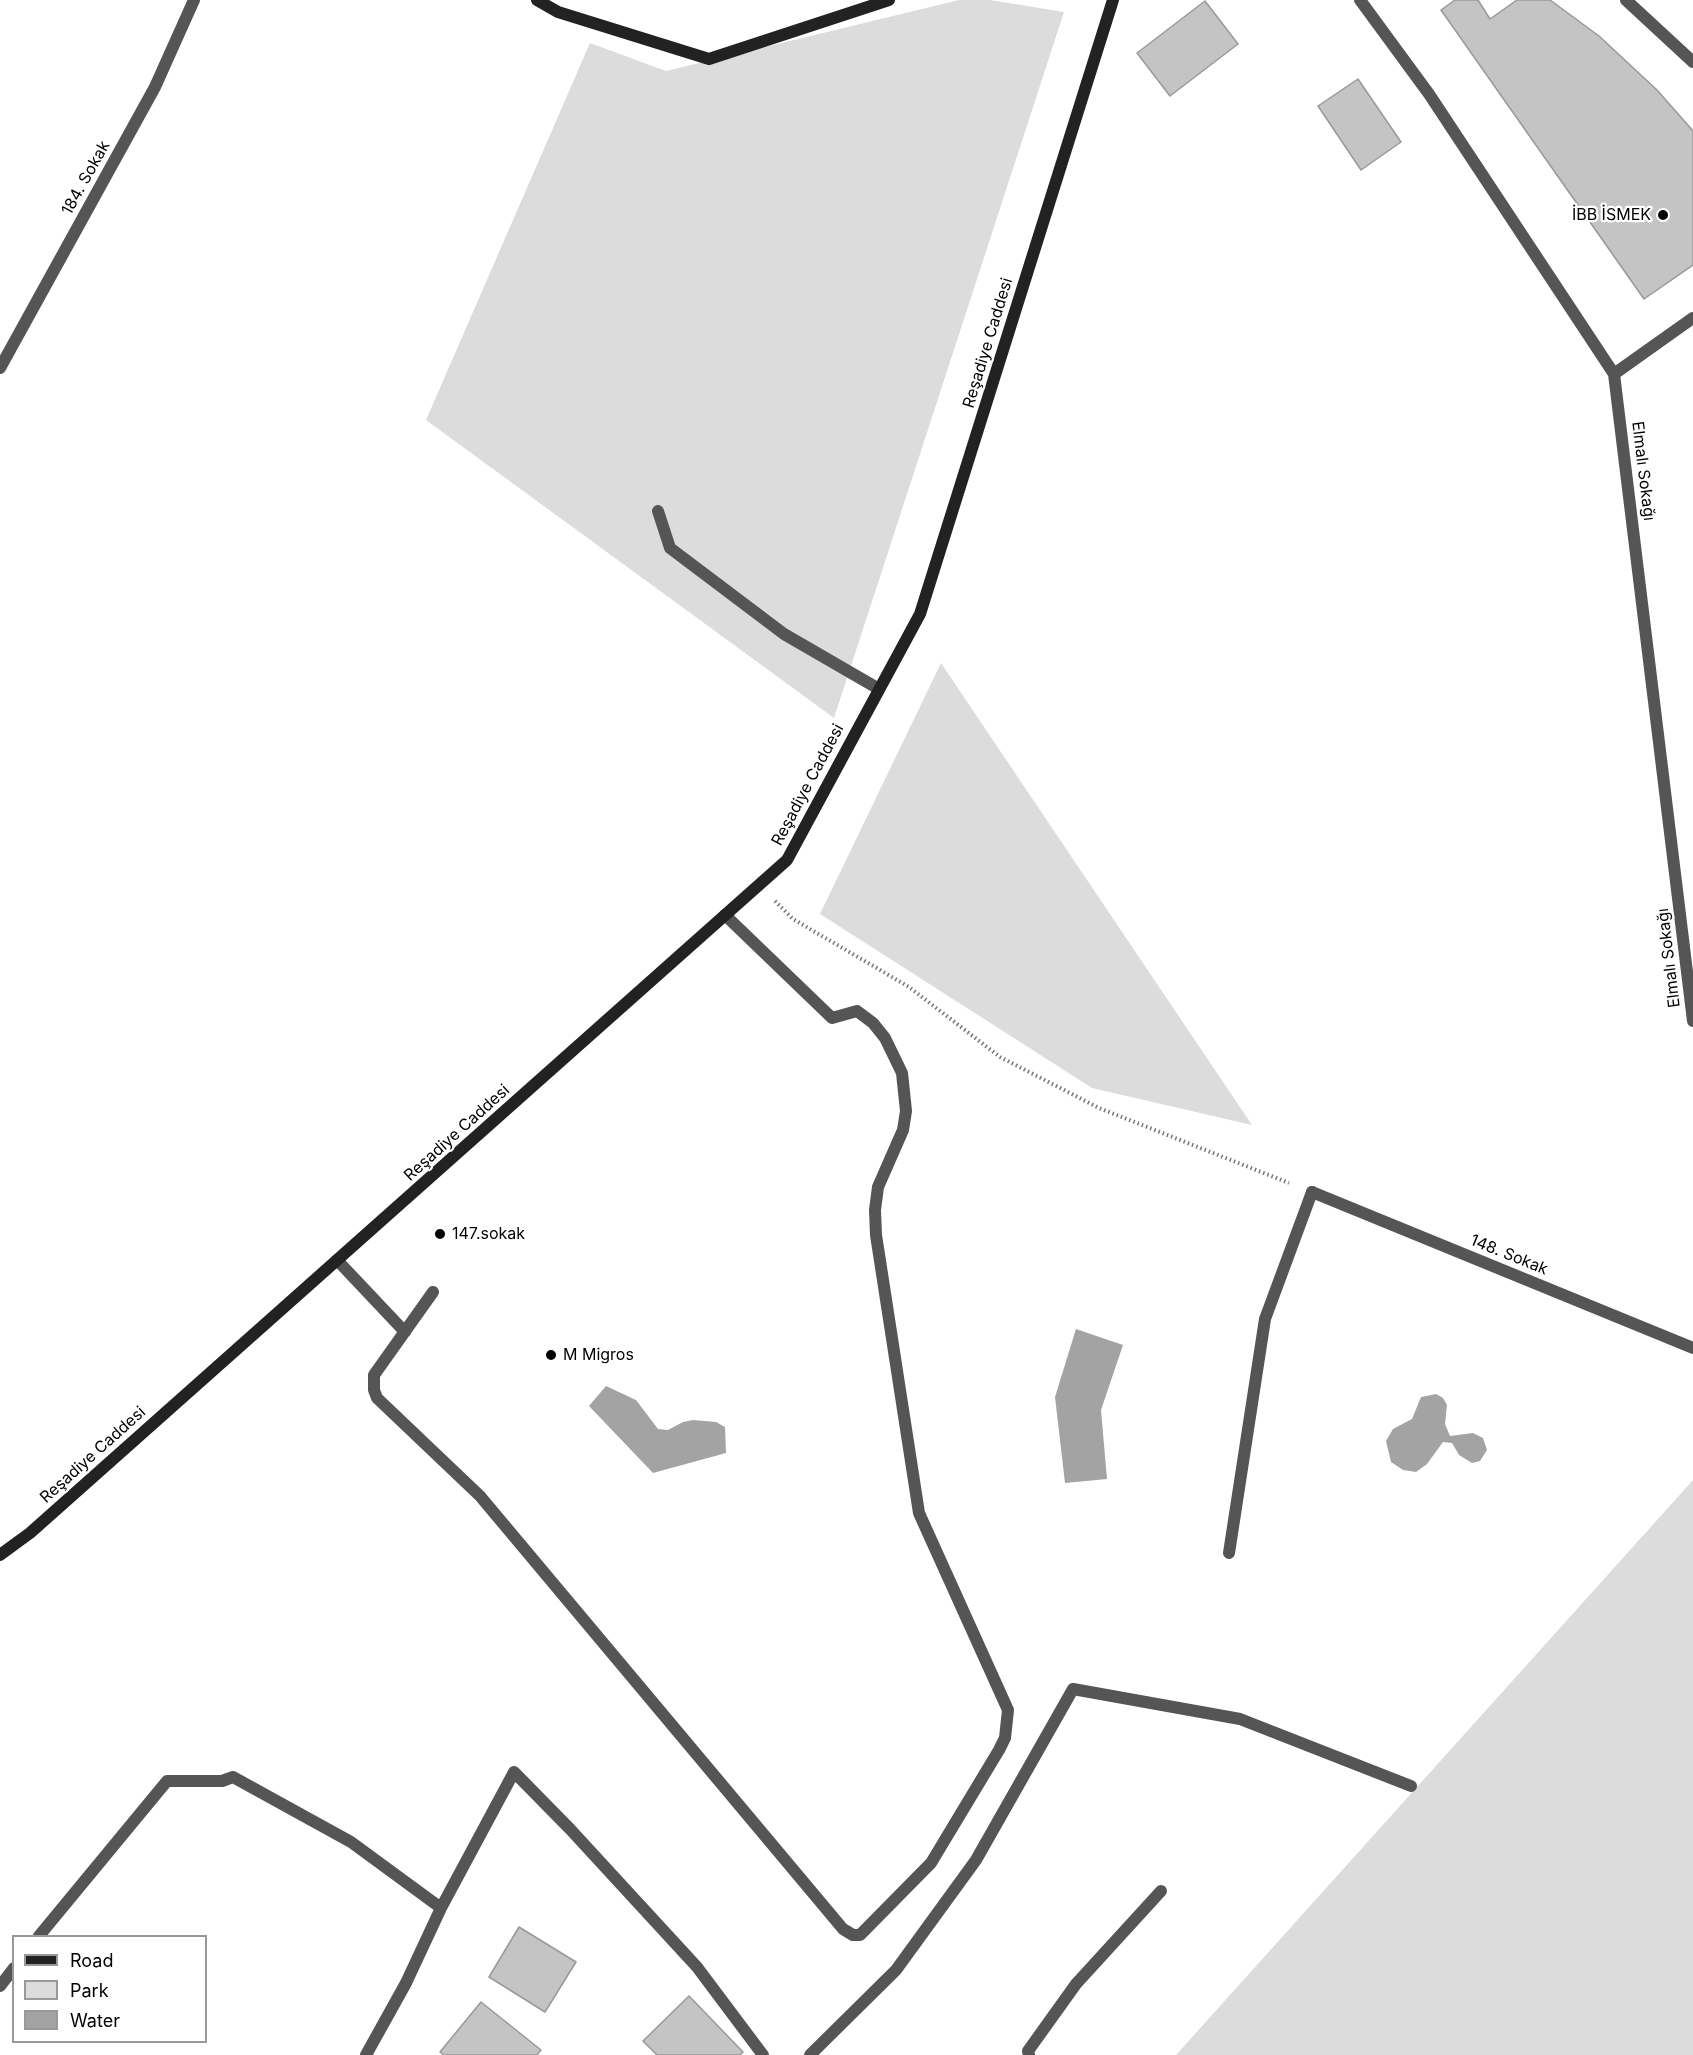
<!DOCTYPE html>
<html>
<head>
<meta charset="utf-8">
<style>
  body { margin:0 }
  #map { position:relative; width:1693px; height:2055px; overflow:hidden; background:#fff; font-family:Inter,sans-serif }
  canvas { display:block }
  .legend { position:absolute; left:12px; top:1935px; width:195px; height:108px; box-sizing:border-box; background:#fff; border:2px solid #999; margin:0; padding:8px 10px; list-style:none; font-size:18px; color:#000 }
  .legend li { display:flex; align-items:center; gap:12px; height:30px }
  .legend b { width:30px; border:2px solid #999 }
</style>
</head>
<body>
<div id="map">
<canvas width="1693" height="2055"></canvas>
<ul class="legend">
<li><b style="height:8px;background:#222"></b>Road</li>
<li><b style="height:16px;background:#dcdcdc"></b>Park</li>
<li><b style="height:16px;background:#a3a3a3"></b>Water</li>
</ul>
</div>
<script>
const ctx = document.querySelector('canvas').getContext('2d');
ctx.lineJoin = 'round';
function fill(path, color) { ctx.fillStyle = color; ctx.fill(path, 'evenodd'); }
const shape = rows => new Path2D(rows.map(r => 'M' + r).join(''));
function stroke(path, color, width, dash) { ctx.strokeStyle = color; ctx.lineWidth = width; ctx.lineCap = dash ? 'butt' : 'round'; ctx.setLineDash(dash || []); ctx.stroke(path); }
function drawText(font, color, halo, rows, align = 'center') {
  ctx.font = font + ' Inter,sans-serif'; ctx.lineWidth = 4.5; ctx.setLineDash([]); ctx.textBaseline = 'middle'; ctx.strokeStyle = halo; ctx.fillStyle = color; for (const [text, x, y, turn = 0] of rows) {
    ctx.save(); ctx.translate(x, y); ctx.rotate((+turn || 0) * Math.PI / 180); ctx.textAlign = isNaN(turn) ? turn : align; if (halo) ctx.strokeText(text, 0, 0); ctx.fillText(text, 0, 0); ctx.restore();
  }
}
fill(shape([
  [959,0,990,0,1064,12,834,718,426,420,590,43,666,71],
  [941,663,1252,1125,1092,1088,820,914],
  [1693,1480,1693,2055,1176,2055]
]), '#dcdcdc');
fill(shape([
  [1076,1329,1123,1345,1101,1410,1107,1479,1065,1483,1055,1397],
  [606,1386,636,1400,658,1429,668,1430,683,1422,693,1420,716,1422,725,1427,726,1453,653,1473,589,1406],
  [1436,1394,1443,1398,1447,1405,1445,1424,1450,1436,1473,1433,1483,1438,1487,1450,1480,1461,1472,1463,1459,1455,1452,1443,1443,1442,1427,1464,1416,1472,1403,1470,1391,1462,1386,1441,1393,1429,1412,1419,1421,1397]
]), '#a3a3a3');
const building = shape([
  [1455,0,1478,0,1490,19,1517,0,1550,0,1599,36,1657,90,1693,131,1693,265,1644,299,1441,10,1455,0],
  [1205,1,1238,44,1170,96,1137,53,1205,1],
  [1358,79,1401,142,1361,170,1318,106,1358,79],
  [519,1927,576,1962,545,2012,489,1977,519,1927],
  [689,1996,743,2052,740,2055,657,2055,643,2041,689,1996],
  [481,2002,541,2050,537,2055,444,2055,440,2052,481,2002]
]);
fill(building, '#c4c4c4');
stroke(building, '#999', 1.5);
stroke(shape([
  [775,901,793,919,909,987,1000,1057,1099,1108,1289,1183]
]), '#777', 4, [1.5, 3]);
stroke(shape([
  [1626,0,1693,62],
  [337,1260,405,1332],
  [433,1292,374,1375,374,1390,377,1398,480,1496,843,1929,853,1935,860,1935,931,1863,999,1750,1005,1738,1008,1710,919,1513,876,1235,875,1210,878,1187,903,1130,906,1111,902,1073,885,1038,873,1023,857,1011,832,1018,725,915],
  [1229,1553,1265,1319,1312,1192],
  [39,1936,167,1781,222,1781,233,1777,351,1842,441,1908],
  [0,1986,14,1968],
  [366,2055,406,1983,441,1908,514,1772,570,1829,697,1967,763,2055],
  [810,2055,896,1970,976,1860,1073,1689,1240,1719,1411,1786],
  [1029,2055,1028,2051,1076,1984,1161,1891]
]), '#555', 12);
stroke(shape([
  [1360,0,1429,94,1614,374,1693,1021],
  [0,368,155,87,194,0],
  [1614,374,1693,318],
  [658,511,670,548,784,634,879,689],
  [1312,1192,1693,1348]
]), '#555', 12);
stroke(shape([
  [537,0,558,12,709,59,889,0],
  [0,1555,30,1533,787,860,920,614,1113,0]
]), '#222', 12);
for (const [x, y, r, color] of [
  [1663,215,6,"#000"],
  [440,1234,6,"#000"],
  [551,1355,6,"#000"]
]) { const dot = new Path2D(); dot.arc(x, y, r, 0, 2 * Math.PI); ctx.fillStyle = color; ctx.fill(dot); stroke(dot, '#fff', 2); }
drawText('16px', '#000', '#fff', [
  ["184. Sokak",86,178,-61],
  ["Reşadiye Caddesi",988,343,-73],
  ["Elmalı Sokağı",1643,471,83],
  ["Reşadiye Caddesi",808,785,-62],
  ["Elmalı Sokağı",1669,958,-97],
  ["Reşadiye Caddesi",457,1133,-42],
  ["148. Sokak",1509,1255,22],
  ["Reşadiye Caddesi",93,1455,-42]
]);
drawText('16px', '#000', '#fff', [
  ["İBB İSMEK",1651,215,"right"],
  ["147.sokak",452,1234],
  ["M Migros",563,1355]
], 'left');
</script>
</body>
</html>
